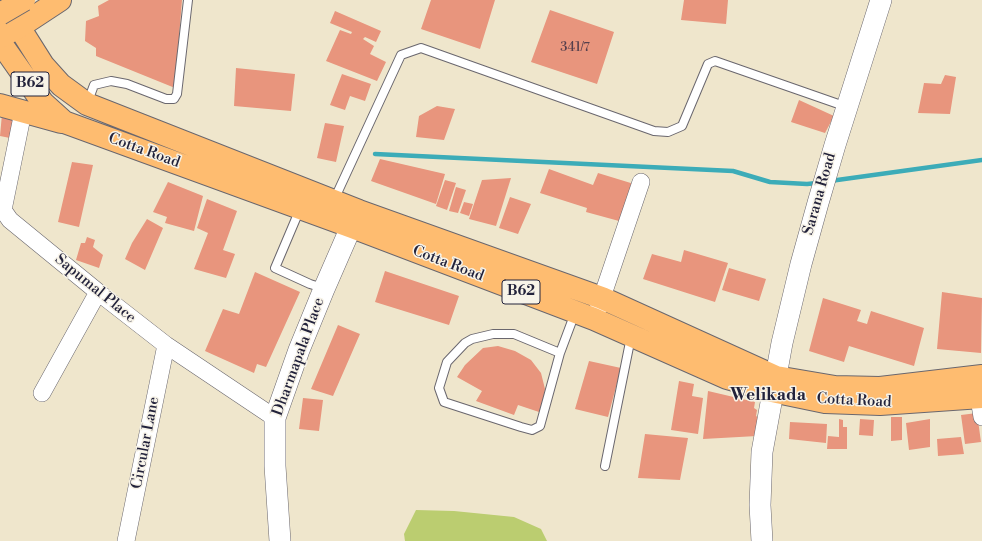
<!DOCTYPE html>
<html>
<head>
<meta charset="utf-8">
<style>
  body { margin:0 }
  canvas { display:block; background:#efe6cc }
</style>
</head>
<body>
<canvas width="982" height="541"></canvas>
<script>
const ctx = document.querySelector('canvas').getContext('2d');
ctx.lineJoin = 'round';
function fill(path, color) { ctx.fillStyle = color; ctx.fill(path, 'evenodd'); }
const shape = rows => new Path2D(rows.map(r => 'M' + r).join(''));
function stroke(path, color, width, dash) { ctx.strokeStyle = color; ctx.lineWidth = width; ctx.lineCap = dash ? 'butt' : 'round'; ctx.setLineDash(dash || []); ctx.stroke(path); }
function drawText(font, color, halo, rows, align = 'center') {
  ctx.font = font + ' "Libre Bodoni",serif'; ctx.lineWidth = 3; ctx.setLineDash([]); ctx.textBaseline = 'middle'; ctx.strokeStyle = halo; ctx.fillStyle = color; for (const [text, x, y, turn = 0] of rows) {
    ctx.save(); ctx.translate(x, y); ctx.rotate((+turn || 0) * Math.PI / 180); ctx.textAlign = isNaN(turn) ? turn : align; if (halo) ctx.strokeText(text, 0, 0); ctx.fillText(text, 0, 0); ctx.restore();
  }
}
fill(shape([
  [416,510,454,511,514,517,541,529,547,541,405,541,404,534]
]), '#bbcd70');
stroke(shape([
  [375,154,733,171,770,182,807,184,817,183],
  [830,181,982,160]
]), '#3cacb8', 4.5);
fill(shape([
  [109,0,182,0,175,88,96,56,96,48,85,41,86,21,99,16,98,6],
  [431,0,495,0,480,49,421,29],
  [684,0,728,0,726,24,681,20],
  [550,10,614,32,597,84,531,62],
  [335,11,381,31,376,42,365,37,363,39,374,46,370,54,386,62,377,81,326,61,340,30,351,34,352,32,330,23],
  [236,68,295,74,291,111,234,106],
  [342,74,371,84,365,101,350,96,345,110,330,105],
  [945,75,956,77,950,114,918,113,924,83,941,84],
  [799,100,834,116,825,133,791,122],
  [437,106,455,109,444,140,416,137,419,116],
  [2,114,14,116,10,138,0,136],
  [325,123,344,126,336,162,317,158],
  [380,159,445,174,436,204,371,181],
  [72,162,93,165,79,227,58,222],
  [549,169,593,185,598,173,634,184,619,221,586,212,587,208,540,193],
  [511,178,496,226,469,219,482,180],
  [445,180,456,183,447,210,436,206],
  [168,182,203,196,194,231,165,223,167,217,153,212],
  [456,187,466,190,458,213,449,211],
  [510,197,531,204,518,234,499,228],
  [207,199,237,211,223,250,235,254,226,278,194,269,208,233,197,228],
  [464,202,473,204,469,216,460,213],
  [147,219,163,228,145,270,125,259,132,243],
  [87,237,95,240,93,247,103,255,99,268,76,260,81,243,85,243],
  [684,250,728,263,715,302,643,279,652,254,681,262],
  [729,268,766,279,759,301,722,290],
  [385,271,459,296,449,325,375,302],
  [255,272,300,292,266,367,257,364,254,373,205,351,223,309,239,314],
  [942,292,982,298,981,353,937,349],
  [823,298,861,310,857,321,867,324,871,311,924,328,914,366,849,346,844,362,809,351],
  [338,325,360,334,333,396,311,389],
  [498,346,515,351,531,360,541,373,545,389,542,413,518,405,514,415,476,401,482,391,457,377,465,365,483,348],
  [589,361,621,368,608,417,575,409],
  [679,381,694,384,692,396,703,398,698,434,671,430],
  [708,391,755,402,754,408,757,410,756,416,759,418,757,436,703,439],
  [303,398,323,400,319,431,299,429],
  [977,413,981,442,965,444,961,415],
  [891,417,902,417,902,440,891,441],
  [839,419,843,420,843,427,847,427,847,449,827,449,828,436,839,437],
  [860,419,874,420,873,436,859,435],
  [930,419,930,447,909,450,906,423],
  [790,422,827,424,826,443,789,439],
  [645,434,688,438,680,480,638,478],
  [961,437,964,454,938,456,937,439]
]), '#e8957d');
const service = shape([
  [87,104,94,85,111,81,127,84,166,99,174,99,177,94,188,0],
  [334,200,401,55,421,48,654,131,668,132,682,126,708,64,715,61,847,107],
  [300,209,275,268,310,284,323,288],
  [560,353,514,334,493,334,472,339,465,343,447,362,439,388,444,402,521,427,532,430,540,426,560,353,575,313],
  [605,466,631,337]
]);
const minor = shape([
  [23,112,3,210,10,220,98,292,166,345,275,418],
  [598,309,641,182],
  [42,393,98,292],
  [979,398,982,417],
  [126,541,166,345]
]);
const tertiary = shape([
  [280,541,275,466,275,418,299,350,324,289,358,211],
  [762,541,760,505,762,452,782,343,801,264,818,203,835,145,881,0]
]);
const primary = shape([
  [5,13,19,27,43,65,61,85,87,104,359,211,602,298,776,377,835,387,880,388,982,376],
  [0,42,43,103,64,122,352,227,594,319,727,378,772,391,825,402,880,404,982,397],
  [0,105,61,122]
]);
const trunk = shape([
  [0,37,19,27,60,0]
]);
stroke(service, '#6a676e', 10);
stroke(minor, '#6a676e', 18);
stroke(tertiary, '#6a676e', 22);
stroke(primary, '#6a676e', 24);
stroke(trunk, '#6a676e', 24);
stroke(service, '#fff', 8);
stroke(minor, '#fff', 17);
stroke(tertiary, '#fff', 21);
stroke(primary, '#febc70', 22);
stroke(trunk, '#febc70', 22);
const trunkBridge = shape([
  [0,14,24,0]
]);
stroke(trunkBridge, '#6a676e', 24, []);
stroke(trunkBridge, '#febc70', 22);
drawText('13px', '#543f4c', null, [
  ["341/7",575,48]
]);
for (const [x, y, w] of [
  [30,84,38],
  [521,292,38]
]) { const box = new Path2D(); box.roundRect(x - w / 2, y - 12, w, 24, 3); ctx.fillStyle = '#f7f3e8'; ctx.fill(box); stroke(box, '#22223b', 1); }
drawText('bold 14px', '#22223b', null, [
  ["B62",30,84],
  ["B62",521,292]
]);
drawText('15px', '#22223b', '#f7f3e8', [
  ["Cotta Road",144,151,20],
  ["Sarana Road",820,194,-74],
  ["Cotta Road",448,264,21],
  ["Sapumal Place",95,289,39],
  ["Dharmapala Place",299,357,-70],
  ["Cotta Road",854,401,3],
  ["Circular Lane",146,443,-79]
]);
drawText('bold 17px', '#22223b', '#f7f3e8', [
  ["Welikada",768,396]
]);
</script>
</body>
</html>
